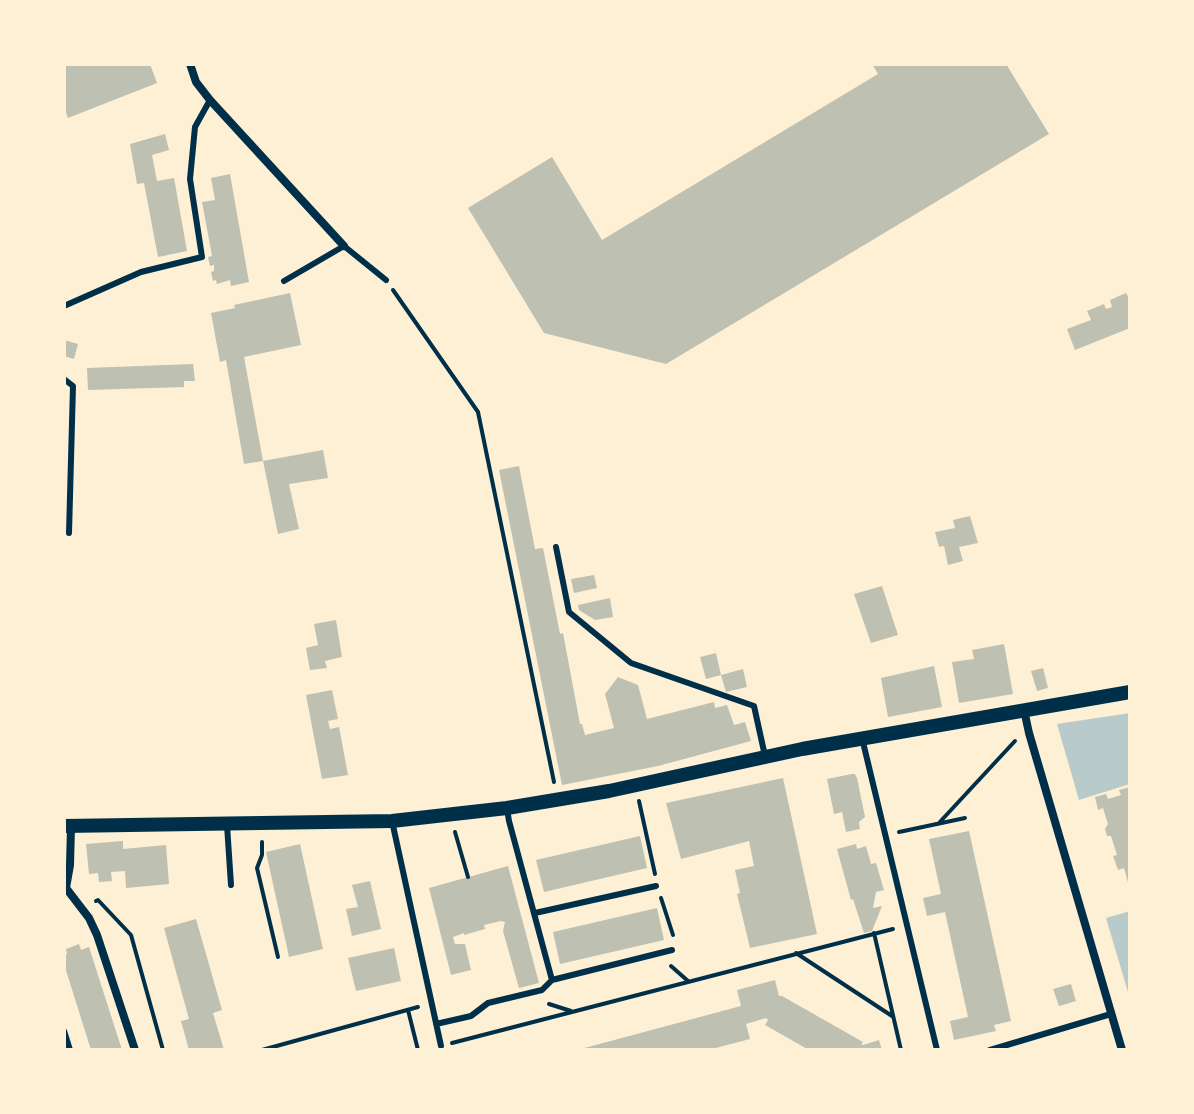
<!DOCTYPE html>
<html>
<head>
<meta charset="utf-8">
<style>
  body { margin:0 }
  #map { position:relative; width:1194px; height:1114px; overflow:hidden; background:#fdf0d5; font-family:Ubuntu,sans-serif }
  canvas { display:block }
  .frame { position:absolute; inset:0; border:66px solid #fdf0d5; pointer-events:none }
</style>
</head>
<body>
<div id="map">
<canvas width="1194" height="1114"></canvas>
<div class="frame"></div>
</div>
<script>
const ctx = document.querySelector('canvas').getContext('2d');
ctx.lineJoin = 'round';
function fill(path, color) { ctx.fillStyle = color; ctx.fill(path, 'evenodd'); }
const shape = rows => new Path2D(rows.map(r => 'M' + r).join(''));
function stroke(path, color, width, dash) { ctx.strokeStyle = color; ctx.lineWidth = width; ctx.lineCap = dash ? 'butt' : 'round'; ctx.setLineDash(dash || []); ctx.stroke(path); }
fill(shape([
  [1130,713,1130,784,1079,800,1057,724],
  [1130,911,1130,999,1106,918]
]), '#b9caca');
fill(shape([
  [64,64,150,64,157,83,68,118,64,108],
  [872,64,1006,64,1049,134,666,364,544,333,468,208,552,157,602,240,878,74],
  [165,134,169,150,152,155,157,181,174,178,187,251,158,257,144,183,137,184,130,144],
  [230,174,249,282,231,286,230,280,217,284,216,280,213,281,211,272,214,271,214,265,210,266,208,257,212,256,202,202,215,200,211,178],
  [290,293,301,345,244,357,263,461,323,450,328,478,289,484,299,529,278,534,263,461,244,464,226,360,220,362,211,313,235,308,234,305],
  [1126,293,1130,300,1130,328,1075,350,1067,329,1091,320,1087,311,1104,304,1106,309,1112,307,1110,300],
  [64,340,78,344,74,359,64,356],
  [193,364,195,381,184,381,184,387,88,390,87,368],
  [519,466,535,549,543,548,560,634,563,633,580,724,582,724,585,735,614,728,605,694,618,677,638,685,647,719,714,702,715,708,727,705,734,725,745,722,751,741,658,766,562,785,499,470],
  [970,516,978,543,959,547,963,561,948,565,944,546,939,547,935,532,955,528,953,520],
  [594,575,597,588,574,593,571,579],
  [882,586,898,635,871,643,854,594],
  [610,598,613,617,595,620,579,610,578,605],
  [336,620,342,657,325,661,327,668,310,670,306,648,318,645,314,624],
  [1004,644,1013,694,959,703,952,662,974,659,972,650],
  [716,653,721,675,706,679,700,657],
  [934,666,942,707,888,717,881,678],
  [1043,668,1048,688,1037,691,1031,671],
  [743,669,747,687,726,692,721,675],
  [332,690,338,719,328,721,330,729,339,727,348,775,322,779,306,695],
  [852,774,855,774,857,778,865,817,859,822,860,829,846,832,842,812,834,814,827,779],
  [783,778,817,934,750,948,737,894,740,893,735,870,754,866,749,841,681,859,666,803],
  [1130,787,1130,886,1129,886,1124,868,1118,870,1113,856,1117,855,1111,836,1107,836,1105,829,1108,824,1103,808,1098,810,1095,797,1106,794,1108,799,1121,795,1119,790],
  [969,831,1011,1021,994,1025,996,1031,954,1040,950,1021,968,1017,950,935,945,912,927,916,923,898,941,894,929,839],
  [640,836,647,868,544,892,536,860],
  [123,841,123,849,166,845,169,884,126,888,125,871,111,872,112,881,99,882,98,873,89,874,86,844],
  [300,844,323,949,289,957,266,852],
  [856,844,857,849,866,846,871,864,876,863,884,890,876,892,873,908,882,906,872,931,864,933,853,899,851,900,837,849],
  [508,866,539,983,519,988,503,931,505,922,501,921,484,925,485,929,464,935,464,933,453,937,455,944,465,944,471,970,451,975,429,888],
  [370,881,381,929,352,936,346,909,358,907,352,885],
  [657,908,664,940,560,964,553,932],
  [196,919,222,1010,213,1013,224,1050,189,1050,181,1021,189,1019,164,928],
  [79,944,81,950,89,947,122,1050,91,1050,64,964,64,955,67,954,66,949],
  [394,948,401,981,356,991,348,958],
  [775,980,779,996,782,996,863,1042,861,1044,863,1045,879,1040,882,1050,809,1050,765,1025,768,1020,766,1018,746,1024,750,1039,708,1050,577,1050,741,1006,737,990],
  [1071,984,1076,1001,1059,1006,1053,989]
]), '#bec0b2');
stroke(shape([
  [393,290,478,412,554,782],
  [639,801,655,874],
  [938,824,1015,741],
  [455,832,468,877],
  [899,832,965,818],
  [262,842,262,855,257,868,278,957],
  [661,898,673,935],
  [96,901,98,900,131,935,163,1050],
  [874,933,901,1050],
  [796,953,892,1016],
  [671,966,688,981],
  [549,1004,571,1011],
  [408,1010,418,1050],
  [452,1043,893,929],
  [262,1050,418,1007]
]), '#003049', 4);
stroke(shape([
  [284,281,344,246,386,280],
  [64,306,141,272,202,257,190,179,195,127,210,100],
  [64,379,73,386,69,533],
  [556,547,569,612,631,663,754,706,765,756],
  [862,738,937,1050],
  [392,821,441,1046],
  [227,825,231,885],
  [535,913,656,886],
  [552,980,672,950],
  [436,1024,471,1016,488,1003,542,990,552,980,509,821,507,809],
  [64,1031,70,1050],
  [990,1050,1111,1014]
]), '#003049', 6);
stroke(shape([
  [190,64,196,82,210,100,344,246],
  [1024,710,1029,733,1122,1050],
  [64,887,66,888,70,865,71,827],
  [66,888,89,918,97,935,135,1050]
]), '#003049', 8);
stroke(shape([
  [64,826,392,821,507,808,609,791,802,749,1130,692]
]), '#003049', 14);
</script>
</body>
</html>
